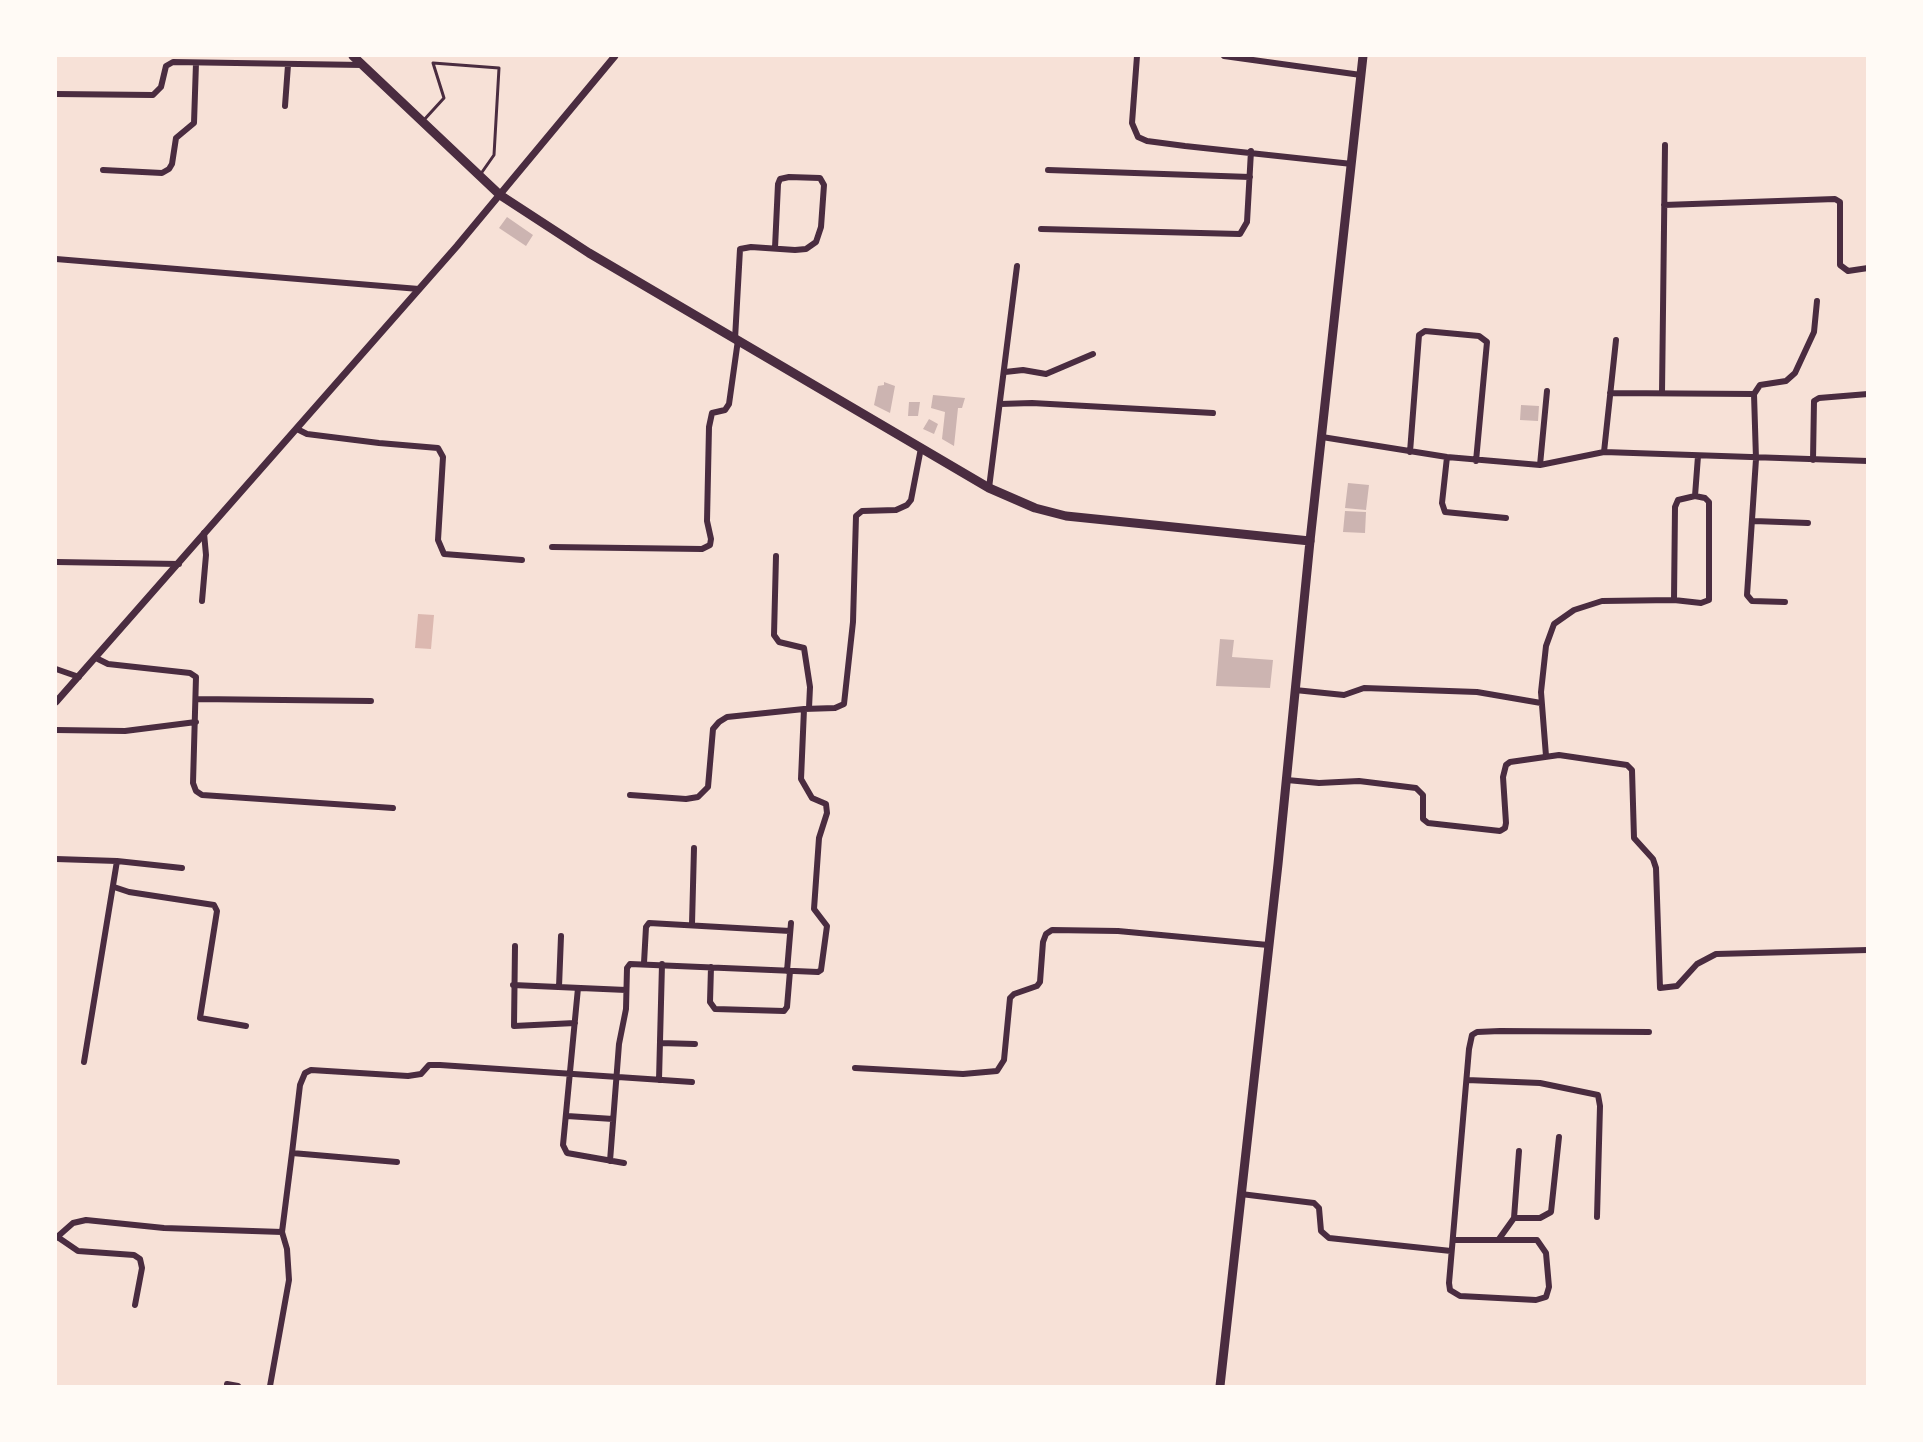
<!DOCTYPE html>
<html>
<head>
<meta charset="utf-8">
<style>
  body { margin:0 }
  #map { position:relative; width:1923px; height:1442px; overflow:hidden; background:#f7e1d7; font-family:Barlow,sans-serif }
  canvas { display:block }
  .frame { position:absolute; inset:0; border:57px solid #fffaf5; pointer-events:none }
</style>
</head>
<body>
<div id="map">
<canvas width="1923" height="1442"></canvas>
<div class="frame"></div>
</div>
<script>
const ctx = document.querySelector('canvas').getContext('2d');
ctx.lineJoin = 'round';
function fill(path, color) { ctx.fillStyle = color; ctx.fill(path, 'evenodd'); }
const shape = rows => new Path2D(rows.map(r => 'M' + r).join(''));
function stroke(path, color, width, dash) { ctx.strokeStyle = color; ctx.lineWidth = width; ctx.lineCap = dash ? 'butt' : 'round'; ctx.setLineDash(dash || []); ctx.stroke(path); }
fill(shape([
  [418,614,434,615,431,649,415,648]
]), '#dcb8b0');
fill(shape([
  [507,217,533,235,526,246,499,228],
  [884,382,895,386,890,413,874,405,878,386,884,385],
  [933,395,965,398,962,408,958,408,954,446,942,439,945,412,931,408],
  [909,402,920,402,918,416,908,416],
  [1521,405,1539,406,1538,421,1520,420],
  [929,419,938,424,934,434,923,429],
  [1348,483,1369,485,1366,510,1345,508],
  [1345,511,1366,512,1365,533,1343,532],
  [1220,639,1234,640,1232,657,1273,660,1270,688,1216,686]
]), '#ccb4b1');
stroke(shape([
  [423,121,444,98,433,63,499,68,494,155,480,175]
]), '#4a2c40', 3);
stroke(shape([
  [1137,56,1132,123,1138,137,1147,141,1185,146,1352,164],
  [1224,56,1361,75],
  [56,94,153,95,161,87,166,66,173,62,362,65],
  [285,106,288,65],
  [103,170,162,173,169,169,172,164,176,138,194,123,196,63],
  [1048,170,1250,177],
  [1664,205,1835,199,1840,202,1840,265,1848,271,1868,268],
  [1041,229,1240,234,1247,222,1251,151],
  [56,259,419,289],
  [735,339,740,249,751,247,795,250,806,249,816,242,821,227,824,185,820,178,789,177,780,179,778,184,775,248],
  [1005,372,1023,370,1046,374,1093,354],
  [1610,393,1754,394],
  [1662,393,1665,145],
  [1000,404,1032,403,1213,413],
  [297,429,307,434,379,443,438,448,443,457,438,540,444,554,522,560],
  [1322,437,1447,457,1540,465,1604,452,1868,461],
  [1410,452,1419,335,1425,331,1479,336,1487,342,1476,461],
  [1604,452,1616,340],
  [1447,457,1442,503,1445,512,1506,518],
  [1813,460,1814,401,1819,398,1868,394],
  [1540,465,1547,391],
  [989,488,1017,266],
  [1754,521,1808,523],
  [552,547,702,549,710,545,711,539,707,521,709,427,712,413,725,410,729,404,738,340],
  [776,556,774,635,779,642,804,648,810,687,809,708],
  [56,562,179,564],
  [1674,600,1675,507,1678,500,1695,496,1698,456],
  [202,601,206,555,204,533],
  [1785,602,1752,601,1747,595,1756,459,1754,394,1760,385,1786,381,1795,373,1814,332,1817,301],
  [96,658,108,664,190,673,196,677,193,783,196,791,202,795,393,808],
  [56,669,79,677],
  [1295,690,1344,695,1364,688,1477,692,1541,703],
  [196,699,371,701],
  [56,730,125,731,196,722],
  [1546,756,1541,692,1546,646,1554,624,1574,610,1602,601,1674,600,1701,603,1709,600,1709,502,1705,498,1695,496],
  [1287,780,1319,783,1359,781,1416,788,1423,795,1423,819,1428,823,1500,831,1505,828,1506,823,1503,777,1506,765,1510,762,1559,755,1627,765,1632,770,1634,838,1653,859,1656,868,1660,988,1677,986,1697,964,1716,954,1868,950],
  [630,795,686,799,698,797,708,787,713,729,719,722,727,717,804,709],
  [56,859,117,861,84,1062],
  [117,861,182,868],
  [114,887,129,892,214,905,217,911,200,1018,246,1026],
  [692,924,694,848],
  [515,946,514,1026,575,1023],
  [644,963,646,927,649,923,790,931],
  [711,967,710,1002,715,1009,784,1011,787,1007,790,971],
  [787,971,791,923],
  [513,985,626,990],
  [559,987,561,936],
  [578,988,563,1145,567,1153,624,1163],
  [660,1043,695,1044],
  [855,1068,963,1074,997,1071,1004,1060,1010,998,1014,994,1037,986,1040,982,1043,942,1046,934,1052,930,1118,931,1268,945],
  [659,1080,662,964],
  [1467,1080,1540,1083,1598,1095,1600,1106,1597,1217],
  [567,1116,613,1119],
  [292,1153,300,1085,305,1073,311,1070,408,1076,421,1074,429,1065,440,1065,692,1082],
  [610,1161,619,1044,626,1009,627,968,630,964,818,972,821,970,827,926,814,909,819,838,827,813,826,804,812,798,801,779,804,709,835,708,844,704,853,622,856,516,862,511,896,510,907,505,911,500,921,448],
  [1241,1194,1314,1203,1319,1208,1321,1231,1329,1238,1451,1251],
  [1514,1218,1540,1218,1551,1212,1559,1137],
  [56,1238,73,1223,86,1220,164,1228,282,1232],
  [59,1238,78,1251,134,1255,140,1259,142,1268,135,1305],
  [1499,1239,1514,1218,1519,1151],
  [1453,1240,1537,1240,1546,1253,1549,1287,1546,1297,1536,1300,1460,1296,1450,1290,1449,1283,1469,1049,1472,1035,1477,1032,1500,1031,1649,1032],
  [227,1384,238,1386],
  [270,1386,289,1280,287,1249,282,1232,292,1153,397,1162]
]), '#4a2c40', 6);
stroke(shape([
  [56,702,457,246,615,56]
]), '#4a2c40', 7);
stroke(shape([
  [1310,541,1363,56]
]), '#4a2c40', 9);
stroke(shape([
  [353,56,500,195,589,253,989,488,1035,508,1066,516,1310,541,1278,864,1220,1386]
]), '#4a2c40', 9);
</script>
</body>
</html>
